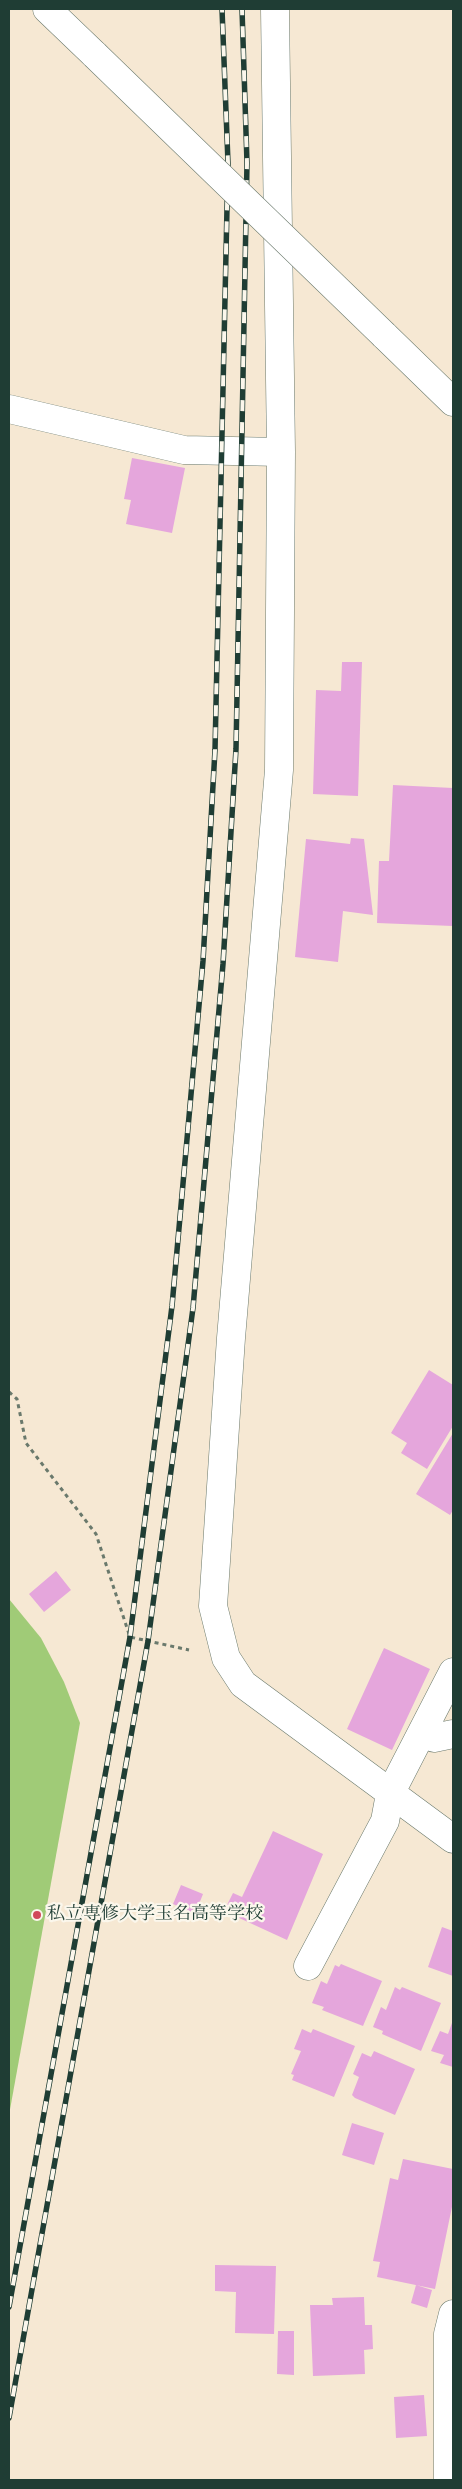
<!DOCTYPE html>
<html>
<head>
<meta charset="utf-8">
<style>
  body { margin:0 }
  #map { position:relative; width:462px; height:2489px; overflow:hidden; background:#f6e8d3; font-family:"Libre Bodoni",serif }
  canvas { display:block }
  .frame { position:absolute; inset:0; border:10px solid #1f3d34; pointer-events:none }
</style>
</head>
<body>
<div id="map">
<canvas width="462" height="2489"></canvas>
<div class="frame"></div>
</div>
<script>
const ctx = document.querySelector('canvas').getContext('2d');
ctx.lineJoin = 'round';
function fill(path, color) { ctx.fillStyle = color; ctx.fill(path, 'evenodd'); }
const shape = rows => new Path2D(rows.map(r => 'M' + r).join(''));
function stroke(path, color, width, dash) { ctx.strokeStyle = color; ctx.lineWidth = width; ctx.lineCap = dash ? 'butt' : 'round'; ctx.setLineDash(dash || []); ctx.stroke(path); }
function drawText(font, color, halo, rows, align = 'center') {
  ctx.font = font + ' "Libre Bodoni","Noto Serif JP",serif'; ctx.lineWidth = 4.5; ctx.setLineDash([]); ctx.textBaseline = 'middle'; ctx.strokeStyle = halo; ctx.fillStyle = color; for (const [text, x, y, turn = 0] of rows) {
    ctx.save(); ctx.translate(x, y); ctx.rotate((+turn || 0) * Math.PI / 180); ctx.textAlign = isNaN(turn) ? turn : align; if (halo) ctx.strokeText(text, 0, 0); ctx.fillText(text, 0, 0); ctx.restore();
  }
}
fill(shape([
  [9,1599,41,1638,64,1682,80,1723,9,2115]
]), '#a0cb77');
fill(shape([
  [132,458,185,468,172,533,126,524,131,500,124,499],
  [342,662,362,662,358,796,313,794,316,690,341,691],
  [393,785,453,788,453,926,377,923,379,861,389,861],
  [351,838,364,839,373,915,343,911,338,962,295,957,306,839,350,844],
  [429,1370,453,1385,453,1426,427,1469,401,1453,407,1443,391,1433],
  [453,1433,453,1510,450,1515,416,1494],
  [56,1571,71,1590,44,1612,29,1594],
  [384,1648,430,1669,392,1750,347,1729],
  [273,1831,323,1854,287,1940,224,1911,233,1893,242,1897],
  [181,1885,203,1894,195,1914,173,1904],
  [442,1927,453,1931,453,1976,428,1967],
  [341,1964,382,1981,363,2026,322,2010,324,2007,312,2003,321,1981,327,1984,335,1965,339,1967],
  [395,1987,400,1990,402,1987,441,2003,421,2051,382,2034,383,2031,373,2027,381,2007,386,2010],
  [453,2020,453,2067,440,2063,444,2055,431,2051,440,2031,448,2034],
  [302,2029,311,2033,313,2029,355,2046,334,2097,292,2080,294,2075,291,2074,301,2051,294,2049],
  [374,2051,415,2069,395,2115,355,2098,352,2095,359,2077,353,2074,362,2053,371,2057],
  [352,2123,384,2133,374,2165,342,2155],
  [403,2159,453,2169,453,2202,435,2289,377,2277,380,2262,373,2261,390,2178,398,2180],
  [215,2265,276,2266,274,2334,235,2333,236,2292,215,2291],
  [416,2285,432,2290,427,2308,411,2303],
  [364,2297,365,2325,372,2325,373,2349,364,2350,365,2374,313,2376,310,2305,333,2305,332,2298],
  [278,2331,294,2331,294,2375,277,2374],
  [424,2395,427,2436,396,2438,394,2397]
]), '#e5a6dc');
const minor = shape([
  [47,9,95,55],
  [275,9,281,452,279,770,231,1338,213,1606,226,1658,243,1684,453,1839],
  [384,335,453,402],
  [9,409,184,450,281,452],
  [423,1730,434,1738,453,1734],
  [308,1966,385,1821,390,1794,453,1672],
  [448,2480,448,2334,453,2314]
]);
stroke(minor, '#6a796c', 29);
stroke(shape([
  [9,1392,17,1399,26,1443,96,1534,130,1637,189,1650]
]), '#6a796c', 3, [4, 4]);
stroke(minor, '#fff', 28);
const rail = shape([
  [9,2307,130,1637,172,1306,203,961,215,750,228,163,222,9],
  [9,2418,148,1641,193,1308,223,964,236,749,247,163,242,9]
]);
stroke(rail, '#1f3d34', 5.5);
stroke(rail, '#fbf7ec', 4, [11]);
const minorBridge = shape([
  [95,55,384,335]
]);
stroke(minorBridge, '#6a796c', 29, []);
stroke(minorBridge, '#fff', 28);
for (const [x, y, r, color] of [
  [37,1915,5,"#d1495b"]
]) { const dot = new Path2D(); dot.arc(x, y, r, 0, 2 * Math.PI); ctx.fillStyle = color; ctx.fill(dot); stroke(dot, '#fbf7ec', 2); }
drawText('18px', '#1f3d34', '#fbf7ec', [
  ["私立専修大学玉名高等学校",47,1915]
], 'left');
</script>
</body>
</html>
